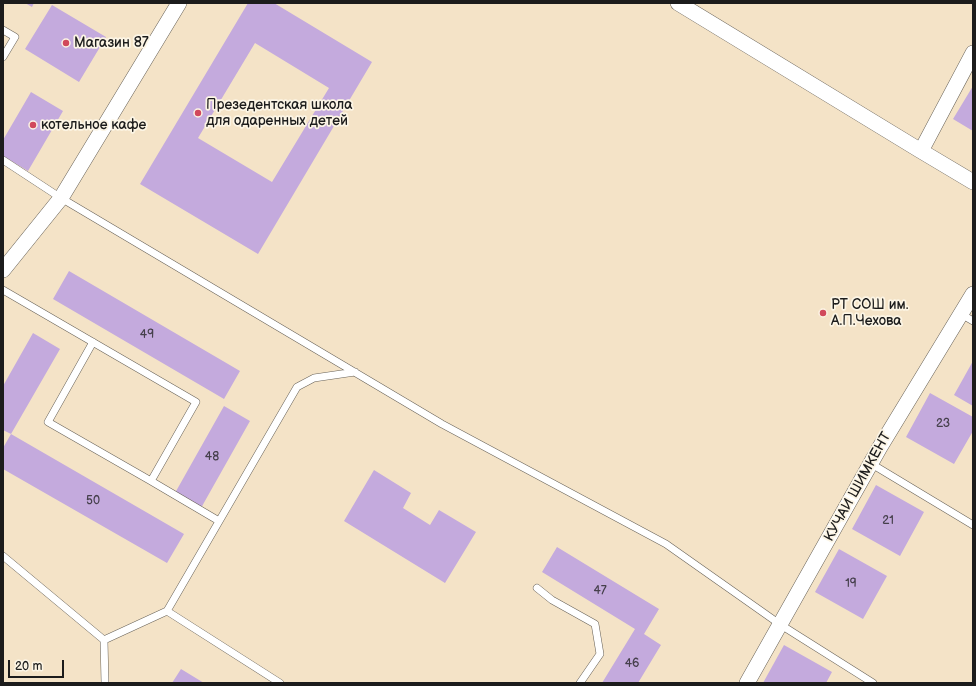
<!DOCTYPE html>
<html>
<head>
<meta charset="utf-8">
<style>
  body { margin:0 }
  #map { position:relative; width:976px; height:686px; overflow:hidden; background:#f4e3c7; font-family:"Balsamiq Sans",sans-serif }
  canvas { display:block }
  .frame { position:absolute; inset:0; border:4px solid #1c1c1c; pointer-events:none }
  .scale { position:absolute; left:8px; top:660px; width:56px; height:18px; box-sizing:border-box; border:2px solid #1c1c1c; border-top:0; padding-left:5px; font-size:12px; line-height:14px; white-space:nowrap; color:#1c1c1c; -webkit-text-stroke:3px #fcf5e5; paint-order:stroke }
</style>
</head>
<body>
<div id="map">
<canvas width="976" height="686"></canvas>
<div class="frame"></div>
<div class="scale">20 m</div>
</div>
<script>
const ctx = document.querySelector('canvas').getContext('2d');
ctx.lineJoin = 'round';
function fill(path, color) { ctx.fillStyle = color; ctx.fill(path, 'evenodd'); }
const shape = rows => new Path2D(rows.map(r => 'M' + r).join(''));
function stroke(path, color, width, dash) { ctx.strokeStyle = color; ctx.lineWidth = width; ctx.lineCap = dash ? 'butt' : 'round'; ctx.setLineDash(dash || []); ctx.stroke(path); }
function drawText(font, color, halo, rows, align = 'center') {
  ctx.font = font + ' "Balsamiq Sans",sans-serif'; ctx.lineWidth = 3.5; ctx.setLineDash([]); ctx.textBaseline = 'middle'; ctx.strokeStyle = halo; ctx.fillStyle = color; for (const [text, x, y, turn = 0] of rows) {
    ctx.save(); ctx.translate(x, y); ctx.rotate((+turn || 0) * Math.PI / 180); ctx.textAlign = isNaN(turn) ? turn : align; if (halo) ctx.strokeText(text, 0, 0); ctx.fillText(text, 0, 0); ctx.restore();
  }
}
fill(shape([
  [25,3,34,3,32,7],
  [248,3,274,3,372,62,258,254,140,184],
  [255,43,329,88,272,182,198,138],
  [52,5,106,37,79,82,25,49],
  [973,86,973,131,953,119],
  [31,92,63,111,28,171,3,156,3,140],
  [69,271,240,371,224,399,53,299],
  [33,333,60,349,11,434,3,430,3,386],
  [973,361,973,406,954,395],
  [930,393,973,417,973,431,954,464,906,437],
  [224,406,250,421,201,508,175,493],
  [11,434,184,534,167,563,3,469,3,448],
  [374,470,411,493,403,508,430,525,439,510,476,532,445,583,344,521],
  [876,485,924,512,900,556,852,529],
  [557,547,659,609,644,634,661,645,638,683,602,683,635,629,542,572],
  [839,549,887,576,863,619,815,592],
  [784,645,832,672,826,683,763,683],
  [181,669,204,683,172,683]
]), '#c4aadd');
const service = shape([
  [3,30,15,37,3,57],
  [3,160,61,198,442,424,666,544,781,625,873,683],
  [3,290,196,402,151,481,219,521],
  [961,314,973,321],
  [93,342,48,422,151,481],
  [870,463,973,525],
  [3,556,104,640,167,611,280,683],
  [537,588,552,600,595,624,600,654,580,683],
  [167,611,297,387,314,378,355,372],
  [104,640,105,683]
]);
const minor = shape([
  [678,3,921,151],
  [973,53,921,151,973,182],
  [3,270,61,198,179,3],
  [747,683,880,447,973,294]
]);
stroke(service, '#686258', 8);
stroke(minor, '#686258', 16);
stroke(service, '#fff', 7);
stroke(minor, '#fff', 15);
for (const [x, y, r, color] of [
  [66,43,4,"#d1495b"],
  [198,113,4,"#d1495b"],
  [33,125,4,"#d1495b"],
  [823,313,4,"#d1495b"]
]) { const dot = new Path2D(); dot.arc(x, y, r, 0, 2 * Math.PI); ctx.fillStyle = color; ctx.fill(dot); stroke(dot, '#fcf5e5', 1.5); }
drawText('12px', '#46404c', null, [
  ["49",147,335],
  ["23",943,424],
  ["48",212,457],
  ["50",93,501],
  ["21",888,521],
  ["19",851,584],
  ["47",600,591],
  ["46",632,664]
]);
drawText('14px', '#1c1c1c', '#fcf5e5', [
  ["Магазин 87",74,43],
  ["Презедентская школа",206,105],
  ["для одаренных детей",206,121],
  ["котельное кафе",41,125],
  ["РТ СОШ им.",831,305],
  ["А.П.Чехова",831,321]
], 'left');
drawText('14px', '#1c1c1c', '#fcf5e5', [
  ["КУЧАИ ШИМКЕНТ",858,487,-61]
]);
</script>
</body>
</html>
